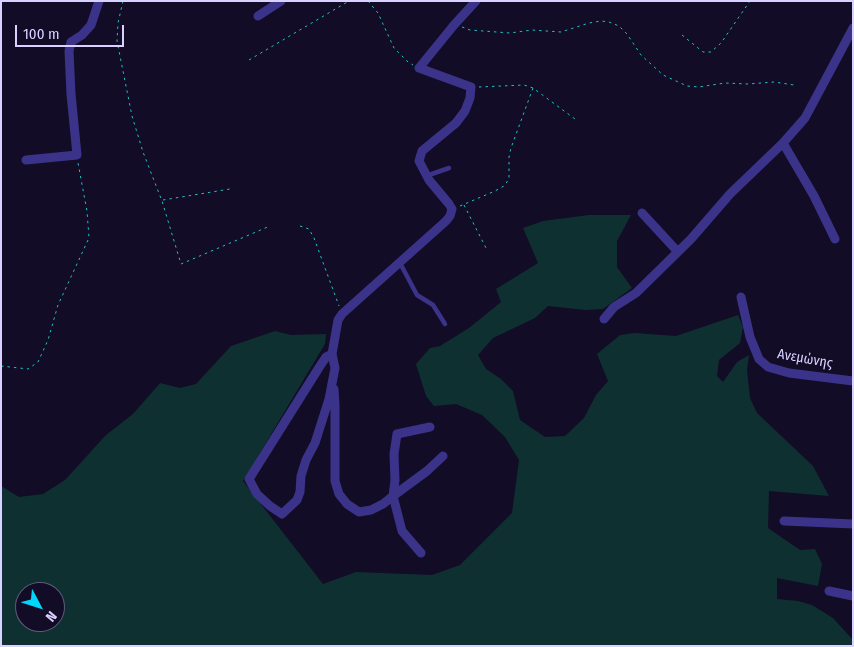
<!DOCTYPE html>
<html>
<head>
<meta charset="utf-8">
<style>
  body { margin:0 }
  #map { position:relative; width:854px; height:647px; overflow:hidden; background:#120c26; font-family:"Fira Sans Condensed",sans-serif }
  canvas { display:block }
  .frame { position:absolute; inset:0; border:2px solid #d9d1ff; pointer-events:none }
  .north { position:absolute; left:15px; top:582px; width:50px; height:50px; box-sizing:border-box; background:#120c26; border:1px solid #625b7d; border-radius:50%; rotate:130deg; font-size:14px; font-weight:700; line-height:20px; text-align:center; color:#d9d1ff }
  .north::after { content:''; display:block; margin:auto; width:18px; height:22px; background:#00d6fc; clip-path:polygon(50% 0,100% 100%,50% 72%,0 100%) }
  .scale { position:absolute; left:15px; top:25px; width:109px; height:22px; box-sizing:border-box; border:2px solid #d9d1ff; border-top:0; padding-left:6px; font-size:15px; line-height:18px; white-space:nowrap; color:#d9d1ff; -webkit-text-stroke:4px #120c26; paint-order:stroke }
</style>
</head>
<body>
<div id="map">
<canvas width="854" height="647"></canvas>
<div class="frame"></div>
<div class="north">N</div>
<div class="scale">100 m</div>
</div>
<script>
const ctx = document.querySelector('canvas').getContext('2d');
ctx.lineJoin = 'round';
function fill(path, color) { ctx.fillStyle = color; ctx.fill(path, 'evenodd'); }
const shape = rows => new Path2D(rows.map(r => 'M' + r).join(''));
function stroke(path, color, width, dash) { ctx.strokeStyle = color; ctx.lineWidth = width; ctx.lineCap = dash ? 'butt' : 'round'; ctx.setLineDash(dash || []); ctx.stroke(path); }
function drawText(font, color, halo, rows, align = 'center') {
  ctx.font = font + ' "Fira Sans Condensed",sans-serif'; ctx.lineWidth = 4; ctx.setLineDash([]); ctx.textBaseline = 'middle'; ctx.strokeStyle = halo; ctx.fillStyle = color; for (const [text, x, y, turn = 0] of rows) {
    ctx.save(); ctx.translate(x, y); ctx.rotate((+turn || 0) * Math.PI / 180); ctx.textAlign = isNaN(turn) ? turn : align; if (halo) ctx.strokeText(text, 0, 0); ctx.fillText(text, 0, 0); ctx.restore();
  }
}
fill(shape([
  [589,215,631,215,617,241,617,267,632,288,603,309,585,310,548,306,535,318,493,338,478,355,486,369,501,379,513,391,520,420,545,437,565,436,584,418,596,395,608,381,597,354,620,335,634,333,676,336,738,315,743,327,740,343,719,360,717,376,723,382,737,362,749,355,747,370,750,398,757,413,813,466,829,496,769,491,768,528,800,550,815,549,822,564,818,586,777,578,777,599,798,601,812,605,833,618,853,640,853,646,1,646,1,486,19,497,43,494,65,480,106,435,133,414,160,383,180,388,196,384,231,346,275,331,291,335,326,334,325,344,243,481,323,584,356,572,432,575,460,565,512,513,519,460,505,437,482,415,456,404,434,406,426,396,416,364,430,348,440,346,469,328,501,302,496,289,538,263,523,228,543,221],
  [25,592,55,592,55,622,25,622]
]), '#0f3031');
stroke(shape([
  [123,1,118,23,117,41,132,116,143,152,162,201,181,264,270,226],
  [368,1,378,13,394,48,408,62,413,65],
  [462,27,470,30,510,33,532,30,561,32,589,23,601,21,609,22,619,26,627,34,641,55,663,75,687,86,699,87,725,83,748,84,774,82,794,85],
  [682,35,703,52,711,52,721,43,750,1],
  [249,60,349,1],
  [479,87,524,85,533,88,575,119],
  [163,200,230,189],
  [464,205,486,248],
  [460,206,495,191,504,186,509,179,509,157,511,148,533,88],
  [300,226,309,229,314,238,339,306],
  [1,366,28,369,38,362,48,340,58,305,89,238,87,211,78,163]
]), '#23c1c0', 1, [2.5, 4]);
stroke(shape([
  [426,176,449,168],
  [400,263,417,295,433,305,445,324]
]), '#3b3389', 4.5);
stroke(shape([
  [258,16,281,1],
  [783,143,814,196,835,239],
  [26,160,77,155,71,94,69,51,71,42,82,35,91,25,99,1],
  [642,213,678,252],
  [741,297,750,337,759,359,768,367,789,373,853,381],
  [604,319,614,307,636,293,691,239,730,194,783,143,805,118,853,28],
  [332,354,326,357,320,366,249,479,257,494,270,506,282,514,297,500,300,492,301,476,306,460,315,443,329,399,335,368,332,354,338,320,342,314,446,221,450,216,452,209,449,204,429,180,419,161,422,151,456,123,465,111,470,98,471,87,419,68,454,25,476,1],
  [334,389,335,405,335,481,339,494,347,504,359,512,371,510,383,504,393,496,395,480,394,454,397,434,430,427],
  [784,521,853,524],
  [421,553,402,531,393,496,427,471,443,456],
  [829,591,853,596]
]), '#3b3389', 9);
drawText('14px', '#d9d1ff', '#120c26', [
  ["Ανεμώνης",805,359,10]
]);
</script>
</body>
</html>
